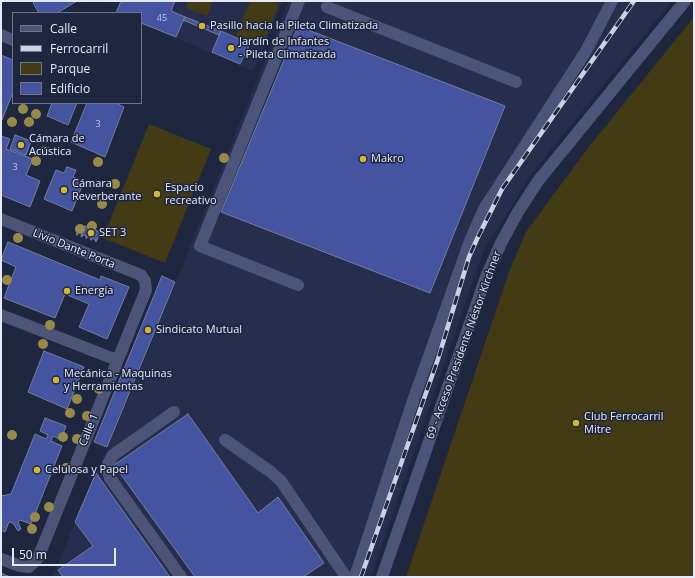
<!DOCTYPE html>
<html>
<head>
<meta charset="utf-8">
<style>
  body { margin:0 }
  #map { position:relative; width:695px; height:578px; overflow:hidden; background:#1f263f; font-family:"Open Sans",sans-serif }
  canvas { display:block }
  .frame { position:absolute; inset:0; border:2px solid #e4eafb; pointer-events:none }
  .legend { position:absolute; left:12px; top:12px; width:130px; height:92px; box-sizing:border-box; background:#1f263f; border:1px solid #6e748a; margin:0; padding:5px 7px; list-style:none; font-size:12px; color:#e4eafb }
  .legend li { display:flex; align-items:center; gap:8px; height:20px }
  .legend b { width:20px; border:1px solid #6e748a }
  .scale { position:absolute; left:12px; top:548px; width:104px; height:18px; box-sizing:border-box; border:2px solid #e4eafb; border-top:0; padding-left:5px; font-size:12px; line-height:14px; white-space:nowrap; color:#e4eafb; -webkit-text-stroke:3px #1f263f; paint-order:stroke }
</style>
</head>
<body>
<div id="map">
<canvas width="695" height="578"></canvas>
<div class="frame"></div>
<ul class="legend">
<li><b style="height:5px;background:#4c5577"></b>Calle</li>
<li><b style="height:5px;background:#cbd1e3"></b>Ferrocarril</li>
<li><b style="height:11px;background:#433b14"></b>Parque</li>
<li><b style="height:11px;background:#4454a1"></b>Edificio</li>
</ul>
<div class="scale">50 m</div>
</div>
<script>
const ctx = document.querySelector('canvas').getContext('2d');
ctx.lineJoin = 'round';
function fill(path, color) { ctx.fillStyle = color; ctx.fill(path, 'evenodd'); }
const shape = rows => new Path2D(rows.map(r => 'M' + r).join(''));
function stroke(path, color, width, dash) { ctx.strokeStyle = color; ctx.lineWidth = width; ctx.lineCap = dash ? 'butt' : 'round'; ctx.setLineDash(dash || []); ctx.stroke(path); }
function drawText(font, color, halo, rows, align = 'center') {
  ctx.font = font + ' "Open Sans",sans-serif'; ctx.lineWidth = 3; ctx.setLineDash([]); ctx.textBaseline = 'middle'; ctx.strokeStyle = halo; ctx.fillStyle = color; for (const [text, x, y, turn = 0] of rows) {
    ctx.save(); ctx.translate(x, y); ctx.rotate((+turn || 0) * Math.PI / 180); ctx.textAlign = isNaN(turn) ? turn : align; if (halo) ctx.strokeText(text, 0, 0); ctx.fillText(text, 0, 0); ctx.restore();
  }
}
fill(shape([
  [121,1,283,1,253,71,141,23,141,13,116,13],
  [289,1,672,1,533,172,483,252,371,577,52,577,137,378]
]), '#262d4d');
fill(shape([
  [188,1,213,1,207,16,187,8],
  [250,1,273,1,279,4,262,46,236,36],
  [694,17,694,577,406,577,510,269,526,232,588,148],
  [149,124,211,149,165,263,103,238]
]), '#433b14');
const building = shape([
  [35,1,77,1,57,13,39,13,33,3,35,1],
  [121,1,175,1,171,11,185,17,176,37,141,23,141,13,116,13,121,1],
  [185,17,221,31,219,35,183,20,185,17],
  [298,26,505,106,430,293,221,212,298,26],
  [221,31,250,44,240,64,212,52,221,31],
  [1,55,13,60,13,92,2,120,1,55],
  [52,103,77,103,68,125,47,116,52,103],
  [87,103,116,103,124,107,105,157,71,142,87,103],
  [15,135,31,141,26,155,10,149,15,135],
  [1,136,10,139,6,149,33,159,26,175,40,181,30,207,1,195,1,136],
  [67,167,76,170,73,177,84,181,72,211,44,199,56,170,64,173,67,167],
  [85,226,100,232,97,240,81,234,85,226],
  [8,242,100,280,101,276,129,287,107,339,79,327,89,304,65,294,55,318,4,298,16,267,1,260,8,242],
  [162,276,175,282,107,447,94,442,162,276],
  [44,351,84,367,67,409,28,392,44,351],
  [188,414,258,513,278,497,324,563,303,577,195,577,114,465,188,414],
  [45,418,66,426,61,440,53,436,51,441,62,446,31,524,20,520,18,522,21,529,18,531,13,523,9,522,5,532,1,530,1,496,11,494,35,434,46,439,48,435,40,431,45,418],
  [96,473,170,577,63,577,58,570,93,546,75,522,96,473],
  [1,573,10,577,1,577,1,573]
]);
fill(building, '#4454a1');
stroke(building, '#747d9b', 1);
stroke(shape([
  [76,234,97,241]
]), '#777e93', 2.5, [2, 3]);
stroke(shape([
  [327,7,516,82],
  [1,35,13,40],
  [1,219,141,275,145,281,146,290,38,558,29,567,20,566,1,559],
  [298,285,200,246,299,1],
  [1,315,117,360],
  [174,412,113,455,108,464,108,471,110,478,181,577],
  [225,440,271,472,281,481,346,577],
  [355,577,414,398,470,241,484,209,586,51,612,1],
  [382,577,486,277,501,243,518,212,538,181,685,1]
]), '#4c5577', 12);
const rail = shape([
  [361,577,438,359,469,257,477,239,502,189,634,1]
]);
stroke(rail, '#cbd1e3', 4.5);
stroke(rail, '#1f263f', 3, [9]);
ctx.fillStyle = '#978a49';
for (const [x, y] of [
  [23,109],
  [36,114],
  [12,122],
  [29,122],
  [45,151],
  [224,158],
  [36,161],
  [98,162],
  [115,184],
  [102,204],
  [92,226],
  [80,229],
  [18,238],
  [7,280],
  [50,325],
  [43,344],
  [99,389],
  [77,399],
  [70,413],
  [87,416],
  [12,435],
  [63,437],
  [77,439],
  [66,468],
  [49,507],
  [35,517],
  [32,529]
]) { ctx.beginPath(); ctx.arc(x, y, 5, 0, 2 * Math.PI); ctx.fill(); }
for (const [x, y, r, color] of [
  [202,26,4,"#d1b736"],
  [231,48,4,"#d1b736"],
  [21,145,4,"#d1b736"],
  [363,159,4,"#d1b736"],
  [64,190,4,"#d1b736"],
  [157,194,4,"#d1b736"],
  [91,233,4,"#d1b736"],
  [67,291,4,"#d1b736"],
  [148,330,4,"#d1b736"],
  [56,380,4,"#d1b736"],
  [576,423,4,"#d1b736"],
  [37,470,4,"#d1b736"]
]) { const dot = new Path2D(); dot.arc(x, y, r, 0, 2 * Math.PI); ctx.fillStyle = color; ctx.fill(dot); stroke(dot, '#1f263f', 1.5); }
drawText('9px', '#bcc4e4', null, [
  ["45",162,18],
  ["3",98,124],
  ["3",15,167]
]);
drawText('11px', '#e4eafb', '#1f263f', [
  ["Pasillo hacia la Pileta Climatizada",210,26],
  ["Jardín de Infantes",239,42],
  ["- Pileta Climatizada",239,55],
  ["Cámara de",29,139],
  ["Acústica",29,152],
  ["Makro",371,159],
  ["Cámara",72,184],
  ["Reverberante",72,197],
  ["Espacio",165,188],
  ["recreativo",165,201],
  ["SET 3",99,233],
  ["Energía",75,291],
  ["Sindicato Mutual",156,330],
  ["Mecánica - Maquinas",64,374],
  ["y Herramientas",64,387],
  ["Club Ferrocarril",584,417],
  ["Mitre",584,430],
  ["Celulosa y Papel",45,470]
], 'left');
drawText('11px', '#e4eafb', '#1f263f', [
  ["Livio Dante Porta",74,249,22],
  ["69 - Acceso Presidente Néstor Kirchner",464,345,-70],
  ["Calle 1",89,430,-68]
]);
</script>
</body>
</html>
